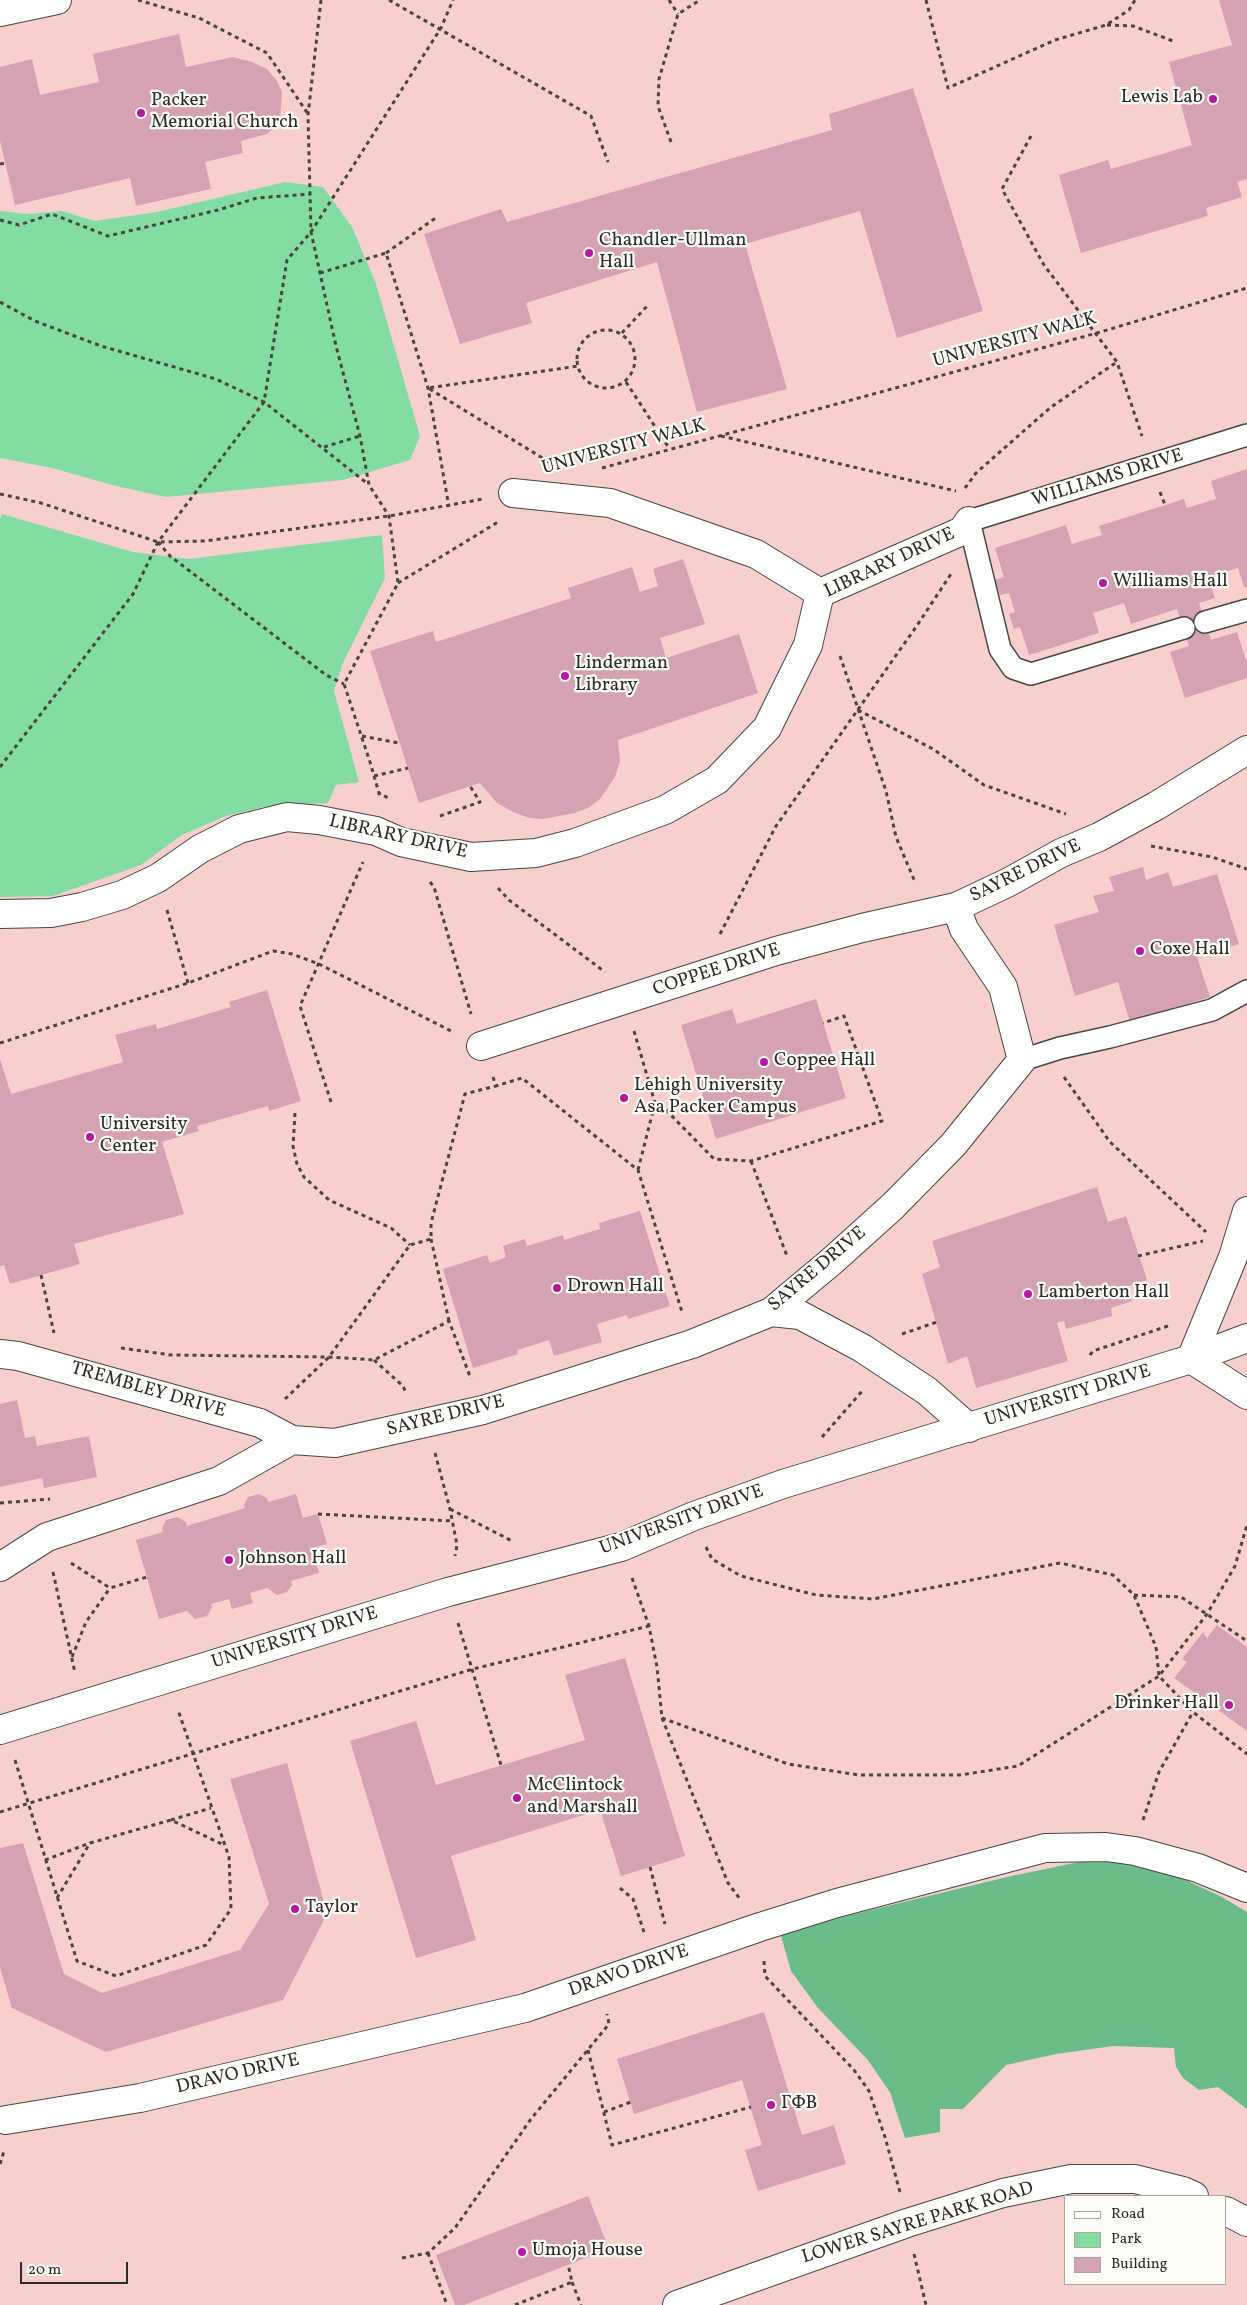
<!DOCTYPE html>
<html>
<head>
<meta charset="utf-8">
<style>
  body { margin:0 }
  #map { position:relative; width:1247px; height:2305px; overflow:hidden; background:#f1dbbc; font-family:Vollkorn,serif }
  canvas { display:block }
  .legend { position:absolute; left:1064px; top:2195px; width:162px; height:90px; box-sizing:border-box; background:#fdfcf7; border:1px solid #a9a8a5; margin:0; padding:6px 9px; list-style:none; font-size:15px; color:#2b2b2b }
  .legend li { display:flex; align-items:center; gap:10px; height:25px }
  .legend b { width:25px; border:1px solid #a9a8a5 }
  .scale { position:absolute; left:20px; top:2262px; width:108px; height:22px; box-sizing:border-box; border:2px solid #2b2b2b; border-top:0; padding-left:6px; font-size:15px; line-height:18px; white-space:nowrap; color:#2b2b2b; -webkit-text-stroke:4px #fdfcf7; paint-order:stroke }
</style>
</head>
<body>
<div id="map">
<canvas width="1247" height="2305"></canvas>
<ul class="legend">
<li><b style="height:6px;background:#fff"></b>Road</li>
<li><b style="height:14px;background:#83dca2"></b>Park</li>
<li><b style="height:14px;background:#d5a2b4"></b>Building</li>
</ul>
<div class="scale">20 m</div>
</div>
<script>
const ctx = document.querySelector('canvas').getContext('2d');
ctx.lineJoin = 'round';
function fill(path, color) { ctx.fillStyle = color; ctx.fill(path, 'evenodd'); }
const shape = rows => new Path2D(rows.map(r => 'M' + r).join(''));
function stroke(path, color, width, dash) { ctx.strokeStyle = color; ctx.lineWidth = width; ctx.lineCap = dash ? 'butt' : 'round'; ctx.setLineDash(dash || []); ctx.stroke(path); }
function drawText(font, color, halo, rows, align = 'center') {
  ctx.font = font + ' Vollkorn,serif'; ctx.lineWidth = 4.5; ctx.setLineDash([]); ctx.textBaseline = 'middle'; ctx.strokeStyle = halo; ctx.fillStyle = color; for (const [text, x, y, turn = 0] of rows) {
    ctx.save(); ctx.translate(x, y); ctx.rotate((+turn || 0) * Math.PI / 180); ctx.textAlign = isNaN(turn) ? turn : align; if (halo) ctx.strokeText(text, 0, 0); ctx.fillText(text, 0, 0); ctx.restore();
  }
}
fill(shape([
  [0,0,1247,0,1247,2305,0,2305],
  [1066,2196,1226,2196,1226,2284,1066,2284]
]), '#f7d0ce');
fill(shape([
  [285,182,323,187,352,227,376,284,420,436,410,460,343,480,166,497,116,486,52,468,0,458,0,211,27,214,62,211,95,221,157,212],
  [2,514,133,552,189,559,382,535,385,578,342,665,334,691,359,782,336,785,328,803,263,807,226,816,182,835,141,865,53,896,0,897,0,520]
]), '#83dca2');
fill(shape([
  [1098,1858,1164,1870,1220,1896,1247,1912,1247,2109,1218,2087,1199,2090,1183,2078,1176,2067,1174,2048,1113,2046,1056,2054,1006,2065,963,2109,940,2109,940,2132,905,2138,890,2092,867,2059,818,2008,791,1971,780,1932,1007,1877]
]), '#6abc88');
fill(shape([
  [1219,0,1247,0,1247,179,1237,182,1242,197,1206,208,1208,216,1081,253,1059,175,1108,160,1111,169,1192,145,1169,62,1232,45],
  [179,34,186,67,233,57,252,62,267,69,277,81,282,92,280,121,267,134,241,141,243,153,205,162,211,189,136,206,130,178,15,205,0,141,0,67,32,59,40,95,99,82,93,54],
  [913,88,983,311,897,338,860,211,745,244,787,389,697,412,657,262,526,303,532,323,460,344,424,234,501,209,507,222,832,130,829,114],
  [1247,469,1247,587,1244,587,1238,568,1208,577,1215,598,1199,603,1211,640,1237,632,1247,663,1247,678,1185,698,1170,652,1189,646,1177,609,1131,624,1124,603,1093,613,1099,633,1029,655,1020,627,1014,629,1009,614,1015,612,1009,593,1000,595,995,580,1004,577,995,548,1066,525,1072,544,1102,535,1099,526,1184,499,1187,508,1216,499,1211,481],
  [683,559,705,624,660,638,666,658,739,634,758,693,618,740,620,761,615,777,600,799,588,808,575,813,543,819,529,818,513,812,497,803,480,783,419,803,370,651,433,631,436,642,571,598,568,588,632,567,640,592,658,586,653,569],
  [1143,867,1146,880,1168,872,1173,887,1217,874,1239,944,1197,957,1210,997,1130,1022,1118,982,1075,996,1054,925,1099,912,1093,896,1114,891,1109,877],
  [267,990,301,1101,269,1111,268,1106,197,1126,199,1131,162,1142,184,1214,74,1244,80,1264,10,1284,4,1265,0,1266,0,1059,11,1094,123,1062,115,1035,156,1024,157,1029,231,1007,229,1002],
  [816,999,846,1098,716,1139,681,1025,732,1009,737,1024],
  [1097,1187,1108,1222,1126,1216,1147,1280,1126,1287,1132,1301,1111,1308,1112,1316,1066,1329,1064,1321,1057,1323,1068,1361,976,1388,967,1356,948,1364,922,1274,940,1267,932,1241],
  [640,1211,670,1306,628,1319,627,1315,597,1324,602,1342,554,1356,549,1340,517,1350,518,1354,473,1368,443,1269,487,1255,490,1263,506,1257,503,1246,525,1239,527,1246,563,1235,564,1240,600,1229,599,1223],
  [17,1400,25,1438,35,1436,37,1446,89,1436,97,1477,44,1488,42,1478,0,1487,0,1404],
  [259,1494,267,1498,268,1502,296,1494,303,1518,318,1514,327,1544,312,1548,319,1573,291,1581,292,1585,287,1592,277,1595,267,1588,250,1593,253,1603,232,1609,229,1599,211,1604,212,1607,207,1616,195,1619,187,1611,159,1619,136,1540,163,1532,162,1529,166,1520,177,1517,186,1522,187,1526,245,1508,244,1505,248,1497],
  [1217,1625,1247,1647,1247,1731,1174,1678,1187,1662,1182,1659,1203,1632,1207,1638],
  [625,1658,685,1856,621,1876,600,1810,451,1856,476,1940,416,1958,350,1741,416,1721,436,1785,585,1740,565,1675],
  [287,1763,327,1914,283,2000,106,2052,12,2008,0,1968,0,1848,23,1843,64,1974,102,1993,240,1950,269,1904,230,1779],
  [764,2012,802,2135,834,2125,846,2164,758,2191,745,2150,762,2145,742,2080,634,2114,617,2059],
  [588,2196,609,2249,464,2305,455,2305,436,2255]
]), '#d5a2b4');
const service = shape([
  [1205,622,1247,610],
  [1184,628,1031,674,1013,668,1000,649,969,521,1247,435],
  [1022,1060,1060,1048,1110,1037,1212,1010,1247,991]
]);
const pedestrian = shape([
  [0,12,57,0],
  [513,493,610,503,756,554,820,593],
  [0,914,51,913,82,907,122,895,158,878,200,849,239,829,287,817,319,820,376,831,401,842,471,857,536,853,575,843,665,810,717,780,767,728,808,645,820,593,962,531,969,521]
]);
const minor = shape([
  [481,1046,776,951,862,928,956,907,1009,882,1061,853,1099,837,1156,806,1247,750],
  [771,1312,800,1315,862,1348,927,1391,969,1428],
  [0,1354,18,1356,260,1423,292,1440],
  [1191,1359,1233,1257,1247,1211],
  [1191,1359,1247,1395],
  [0,1567,47,1537,219,1481,292,1440,335,1443,483,1410,692,1344,771,1312,832,1261,893,1206,953,1145,1022,1060,1003,987,964,929,956,907],
  [0,1730,448,1592,621,1547,694,1516,783,1484,1191,1359,1247,1338],
  [6,2120,140,2098,525,2008,760,1927,837,1903,1045,1848,1106,1847,1135,1851,1198,1868,1247,1888],
  [1226,2211,1247,2222],
  [677,2305,907,2223,1003,2193,1071,2179,1135,2179,1183,2191,1194,2196]
]);
stroke(service, '#494541', 24);
stroke(pedestrian, '#494541', 30);
stroke(minor, '#494541', 30);
stroke(shape([
  [138,0,199,18,267,53,308,114],
  [321,0,308,115,311,232,336,346,360,436,369,485,389,516,398,583,344,684,370,762,379,793,379,799],
  [389,0,591,116,608,162],
  [669,0,678,14],
  [926,0,948,88,1055,40,1106,25,1129,10,1135,0],
  [1107,25,1133,26,1173,41],
  [1031,136,1002,189,1044,265,1117,362,1142,436],
  [671,142,658,106,659,79,678,14,700,0],
  [0,164,5,163],
  [0,220,19,225,52,214,108,236,218,210,257,198,311,194],
  [386,253,437,217],
  [320,273,386,253,428,388,449,507],
  [0,302,35,321,101,346,216,379,264,402,368,484],
  '577 359a29 29 0 1 1 58 0a29 29 0 1 1-58 0Z',
  [622,333,649,304],
  [626,382,669,448],
  [721,436,956,491],
  [324,447,360,436],
  [549,462,428,388,578,366],
  [602,468,1097,333,1247,288],
  [965,488,976,473,1051,407,1117,362],
  [1160,492,1165,505],
  [0,494,41,503,158,542,205,541,389,516,483,499],
  [158,542,170,556,326,675,344,684],
  [398,583,498,522],
  [840,656,886,791,896,837,915,882],
  [858,710,933,749,984,785,1066,814],
  [362,736,399,743],
  [0,767,133,594,158,542,264,402,287,260,311,232,441,28,453,0],
  [374,776,408,768],
  [380,795,379,793,390,799],
  [440,816,480,802,470,786],
  [1151,846,1212,857,1247,869],
  [430,882,434,887,471,1014],
  [498,888,509,900,605,972],
  [167,910,188,983],
  [720,934,776,826,916,627,951,574],
  [634,1031,655,1103,665,1109,714,1159,751,1161,882,1121,844,1016,823,1023],
  [0,1043,188,983,273,951,292,954,319,964,453,1032],
  [493,1077,496,1086,522,1078,638,1170,682,1312],
  [1064,1077,1110,1142,1206,1232],
  [331,1102,300,1006,363,862],
  [295,1113,293,1146,297,1164,304,1177,329,1200,391,1228,410,1245],
  [751,1161,787,1256],
  [638,1170,655,1103],
  [431,1239,449,1321],
  [1138,1256,1203,1241],
  [41,1275,54,1333],
  [902,1334,937,1322],
  [121,1348,171,1355,329,1357,374,1360,449,1321,471,1379],
  [1090,1355,1093,1351,1168,1326],
  [374,1360,403,1386,406,1393],
  [285,1399,329,1357,410,1245,431,1239,431,1223,465,1094,496,1086],
  [822,1437,864,1389],
  [435,1453,450,1509,457,1545,455,1556],
  [0,1503,50,1499],
  [450,1509,512,1541],
  [318,1514,453,1521],
  [706,1547,712,1559,741,1576,816,1595,873,1599,1060,1563,1113,1575,1134,1595,1156,1647,1159,1676,1193,1712,1247,1754],
  [71,1563,110,1588,147,1577],
  [53,1572,75,1673],
  [632,1578,649,1626,657,1667,662,1718,728,1883,740,1899],
  [1134,1595,1181,1597,1247,1641],
  [458,1623,501,1765],
  [72,1657,86,1622,110,1588],
  [662,1718,788,1764,859,1775,960,1775,1018,1766,1159,1676,1207,1614,1235,1566,1247,1525],
  [15,1760,77,1961,116,1976,206,1945,231,1909,229,1857,178,1710],
  [0,1812,473,1669,649,1626],
  [171,1820,211,1808],
  [1143,1820,1159,1772,1193,1712],
  [45,1860,90,1843],
  [650,1867,665,1924],
  [620,1888,633,1899,644,1932],
  [57,1898,90,1843,171,1820,224,1845],
  [764,1961,765,1976,854,2070,869,2091,885,2137,900,2192],
  [588,2050,612,2145,751,2107],
  [604,2112,631,2102],
  [0,2164,4,2151],
  [428,2253,447,2305],
  [914,2254,926,2305],
  [402,2258,428,2253,455,2228,531,2119,609,2024,607,2014],
  [572,2282,581,2305],
  [515,2305,572,2282,568,2264]
]), '#494541', 3, [4, 4]);
stroke(service, '#fff', 21);
stroke(pedestrian, '#fff', 28);
stroke(minor, '#fff', 28);
for (const [x, y, r, color] of [
  [1213,99,5,"#b5179e"],
  [141,113,5,"#b5179e"],
  [589,253,5,"#b5179e"],
  [1103,583,5,"#b5179e"],
  [565,676,5,"#b5179e"],
  [1140,951,5,"#b5179e"],
  [764,1062,5,"#b5179e"],
  [624,1098,5,"#b5179e"],
  [90,1137,5,"#b5179e"],
  [557,1288,5,"#b5179e"],
  [1028,1294,5,"#b5179e"],
  [229,1560,5,"#b5179e"],
  [1229,1705,5,"#b5179e"],
  [517,1798,5,"#b5179e"],
  [295,1909,5,"#b5179e"],
  [771,2105,5,"#b5179e"],
  [522,2252,5,"#b5179e"]
]) { const dot = new Path2D(); dot.arc(x, y, r, 0, 2 * Math.PI); ctx.fillStyle = color; ctx.fill(dot); stroke(dot, '#fdfcf7', 2); }
drawText('19px', '#2b2b2b', '#fdfcf7', [
  ["Lewis Lab",1203,99,"right"],
  ["Packer",151,102],
  ["Memorial Church",151,124],
  ["Chandler-Ullman",599,242],
  ["Hall",599,264],
  ["Williams Hall",1113,583],
  ["Linderman",575,665],
  ["Library",575,687],
  ["Coxe Hall",1150,951],
  ["Coppee Hall",774,1062],
  ["Lehigh University",634,1087],
  ["Asa Packer Campus",634,1109],
  ["University",100,1126],
  ["Center",100,1148],
  ["Drown Hall",567,1288],
  ["Lamberton Hall",1038,1294],
  ["Johnson Hall",239,1560],
  ["Drinker Hall",1219,1705,"right"],
  ["McClintock",527,1787],
  ["and Marshall",527,1809],
  ["Taylor",305,1909],
  ["ΓΦΒ",781,2105],
  ["Umoja House",532,2252]
], 'left');
drawText('19px', '#2b2b2b', '#fdfcf7', [
  ["UNIVERSITY WALK",1015,341,-15],
  ["UNIVERSITY WALK",624,448,-15],
  ["WILLIAMS DRIVE",1108,479,-17],
  ["LIBRARY DRIVE",890,564,-25],
  ["LIBRARY DRIVE",398,838,13],
  ["SAYRE DRIVE",1026,872,-26],
  ["COPPEE DRIVE",717,971,-18],
  ["SAYRE DRIVE",818,1270,-40],
  ["TREMBLEY DRIVE",148,1391,16],
  ["UNIVERSITY DRIVE",1068,1397,-17],
  ["SAYRE DRIVE",446,1417,-14],
  ["UNIVERSITY DRIVE",682,1521,-20],
  ["UNIVERSITY DRIVE",295,1639,-17],
  ["DRAVO DRIVE",629,1972,-19],
  ["DRAVO DRIVE",238,2075,-13],
  ["LOWER SAYRE PARK ROAD",918,2224,-17]
]);
</script>
</body>
</html>
